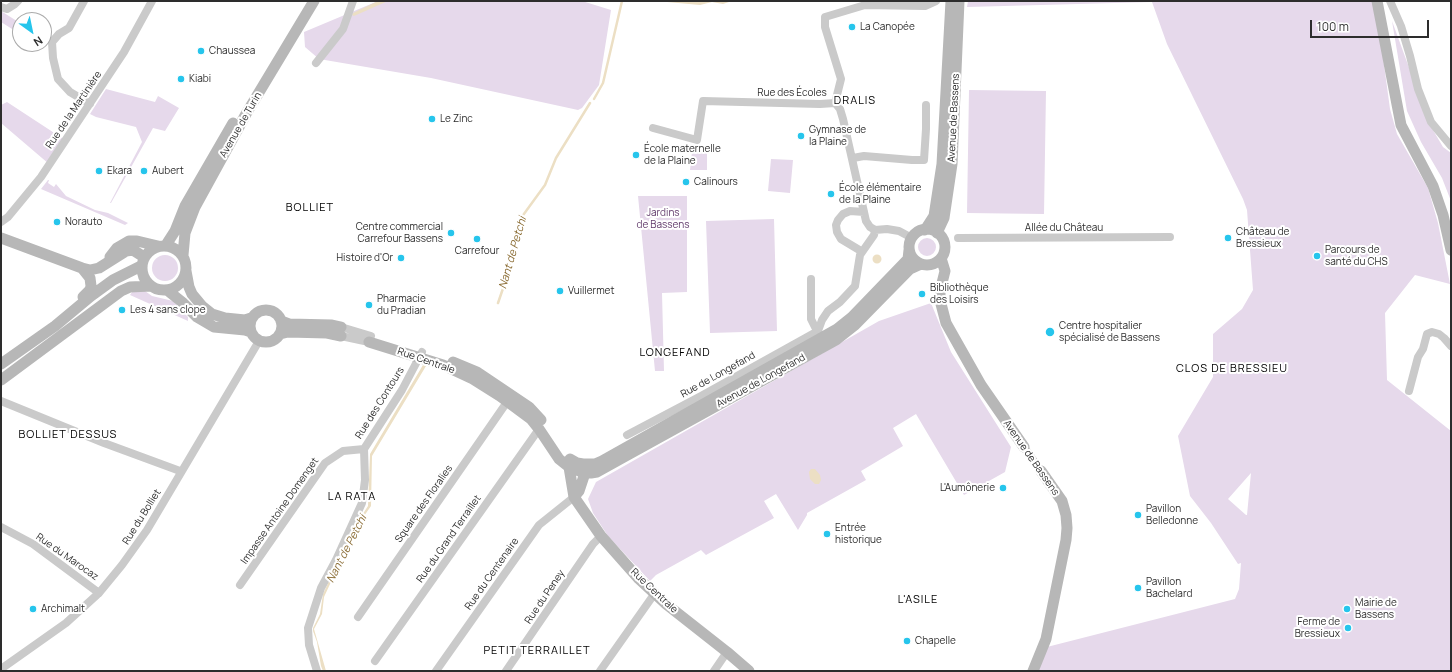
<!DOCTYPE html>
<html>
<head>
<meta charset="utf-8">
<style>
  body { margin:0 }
  #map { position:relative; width:1452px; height:672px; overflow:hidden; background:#fff; font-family:Manrope,sans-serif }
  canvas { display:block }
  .frame { position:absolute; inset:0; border:2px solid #2d2d2d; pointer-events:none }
  .north { position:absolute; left:12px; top:12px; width:40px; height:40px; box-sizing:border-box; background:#fff; border:1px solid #ababab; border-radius:50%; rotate:147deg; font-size:11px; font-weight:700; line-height:16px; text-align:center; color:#2d2d2d }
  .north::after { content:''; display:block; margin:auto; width:14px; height:18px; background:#26c5ec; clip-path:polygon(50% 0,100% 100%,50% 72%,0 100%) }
  .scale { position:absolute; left:1310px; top:20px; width:119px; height:18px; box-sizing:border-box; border:2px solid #2d2d2d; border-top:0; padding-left:5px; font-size:12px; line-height:14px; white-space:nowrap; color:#2d2d2d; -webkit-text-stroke:3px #fff; paint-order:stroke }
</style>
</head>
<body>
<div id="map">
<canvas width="1452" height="672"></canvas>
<div class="frame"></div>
<div class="north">N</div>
<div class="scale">100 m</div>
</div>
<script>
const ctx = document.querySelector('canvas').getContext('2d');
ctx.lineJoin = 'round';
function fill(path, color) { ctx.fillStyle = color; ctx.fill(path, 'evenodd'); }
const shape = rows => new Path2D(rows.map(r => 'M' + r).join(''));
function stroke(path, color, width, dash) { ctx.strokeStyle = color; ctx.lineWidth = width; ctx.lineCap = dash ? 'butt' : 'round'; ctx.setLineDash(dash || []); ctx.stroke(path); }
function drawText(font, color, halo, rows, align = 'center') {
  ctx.font = font + ' Manrope,sans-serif'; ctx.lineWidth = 4; ctx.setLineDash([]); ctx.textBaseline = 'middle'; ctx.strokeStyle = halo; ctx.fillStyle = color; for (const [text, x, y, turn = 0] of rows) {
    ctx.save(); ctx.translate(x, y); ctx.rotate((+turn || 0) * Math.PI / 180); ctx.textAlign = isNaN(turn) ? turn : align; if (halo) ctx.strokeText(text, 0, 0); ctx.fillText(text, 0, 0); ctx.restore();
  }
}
fill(shape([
  [378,1,582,1,611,10,599,85,582,108,578,110,431,78,319,59,305,47,304,32],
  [968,1,1373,1,1377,13,1390,109,1397,134,1428,188,1438,223,1450,284,1415,275,1385,313,1387,380,1451,431,1451,671,1035,671,1043,648,1235,599,1239,589,1241,563,1238,564,1211,523,1190,496,1178,436,1213,377,1213,334,1242,309,1253,290,1247,210,1243,199,1167,44,1152,2,967,7],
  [1251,473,1247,515,1246,515,1228,499],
  [1,11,20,23,20,34,1,22],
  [1392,21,1430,125,1443,147,1451,153,1451,201,1442,178,1421,142,1407,111],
  [106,89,155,102,158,96,179,108,165,131,153,128,111,203,110,203,142,142,136,127,96,117,90,114],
  [969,90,1046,91,1044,214,967,213],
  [7,102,65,140,49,164,1,123,1,105],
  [692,152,707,153,707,170,690,170],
  [771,159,793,160,790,193,768,191],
  [48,180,49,180,48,183,54,187,56,184,66,196,95,210,108,213,128,223,125,225,41,189],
  [638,196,687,196,687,292,662,293,664,371,655,371],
  [774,219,777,331,710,333,706,221],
  '918 247a9 9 0 1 1 18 0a9 9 0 1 1-18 0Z',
  '152 268a13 13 0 1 1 26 0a13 13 0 1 1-26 0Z',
  [145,291,152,296,173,301,188,317,188,321,130,295,132,292],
  [931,303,951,352,1011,447,1005,472,964,495,916,414,893,428,903,446,861,471,866,480,807,513,807,515,798,530,776,494,764,501,774,518,706,555,701,550,656,575,650,581,608,536,593,513,588,499,596,482,879,321]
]), '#e6d9eb');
fill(shape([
  [378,1,388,1,354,16,352,15,353,13],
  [656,1,699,2,732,1,723,4,712,2,700,5],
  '872.5 259a4.5 4.5 0 1 1 9 0a4.5 4.5 0 1 1-9 0Z',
  [423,365,426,366,372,456,371,506,357,526,324,597,322,614,314,629,326,671,323,671,321,666,317,642,313,631,313,628,320,614,323,594,355,526,368,506,370,454],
  [811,469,815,469,820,475,821,480,819,484,815,484,810,479,809,472]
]), '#ecdfc4');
stroke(shape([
  [594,99,603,83,622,1],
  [498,303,510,268,521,218,545,185,556,158,590,103]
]), '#ecdfc4', 2.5);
stroke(shape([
  [84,1,69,28,59,34,52,42,53,58,58,79,70,92,90,104],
  [1390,1,1401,26,1410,56,1418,89,1431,122,1451,146],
  [1,7,7,9,15,4,18,1],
  [316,63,343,29,353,1],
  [835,103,841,79,825,27,825,17,865,5,925,6,936,1],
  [653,128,697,140,703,101,820,104,835,103,840,109,843,119,866,221,870,227,875,230,887,229,899,231,912,238],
  [853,158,864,156,912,160,924,160,926,129,926,105],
  [1,222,8,217,41,177,124,52,152,1],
  [958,238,1170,237],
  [861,251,841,239,837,232,836,225,838,220,843,214,850,211,864,212],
  [811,279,811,319,817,331],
  [341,327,371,336],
  [341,336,369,342],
  [1409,391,1418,357,1423,349,1427,334,1432,332,1439,334,1444,338,1451,346],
  [1,401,104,443,180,471],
  [627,435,701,396,818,331,822,320,828,311,840,302,855,286,860,255,874,235,875,230],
  [1024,447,1041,471],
  [1,527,33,544,99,593],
  [240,585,325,463,343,451,364,449],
  [358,617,507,402],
  [375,661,539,429],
  [1,669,66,623,99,593,122,565,147,530,259,341],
  [317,671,309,645,308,628,321,588,336,560,362,503,365,480,364,449,402,390,422,352],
  [436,671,539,525,574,497],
  [506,671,593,544,601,536],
  [600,671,655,593],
  [714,671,727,652]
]), '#cacaca', 8);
stroke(shape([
  [1377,1,1401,125,1433,186,1443,215,1451,250],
  '909 247a18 18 0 1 1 36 0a18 18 0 1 1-36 0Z',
  [925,230,934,216,942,164,951,1],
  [937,233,944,218,952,164,959,1],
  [1,238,82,268,90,270,99,268,126,251,133,250,144,257],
  [166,245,175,231,185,206,233,123],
  '142 268a22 22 0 1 1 44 0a22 22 0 1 1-44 0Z',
  [183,255,185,233,195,207,246,114,314,1],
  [110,257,117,248,129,241,137,241,158,246],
  [941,258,945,271,940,291,940,300,946,323,981,385,1024,447],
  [82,268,90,278,91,286,90,290,83,297],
  [186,271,189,287,192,294,202,306,212,314,225,318,245,320,251,318],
  [167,290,182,302,197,317,214,327,245,330,251,332],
  '250 326a16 16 0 1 1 32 0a16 16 0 1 1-32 0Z',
  [281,321,289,324,332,325,341,327],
  [280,334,288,332,327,333,341,336],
  [369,342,443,365,473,379,500,396,531,419,539,429,559,459,569,467,585,473,591,473,597,472,624,457,836,340,855,325,910,269,921,264],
  [453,362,477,372,529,407,541,420],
  [1,364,55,326,91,296,113,280,141,266],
  [1,380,121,291,130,287,151,286],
  [570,459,577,463,583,464,595,464,602,461,837,329,852,317,908,259,909,250],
  [569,467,574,497,601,536,639,579,666,604,727,652,749,671],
  [574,497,579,491,585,473,581,468],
  [1033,671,1046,639,1066,540,1067,528,1066,515,1062,501,1041,471]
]), '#b7b7b7', 11);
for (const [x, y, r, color] of [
  [852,27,4,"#26c5ec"],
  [201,51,4,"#26c5ec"],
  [181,79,4,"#26c5ec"],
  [432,119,4,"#26c5ec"],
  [801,136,4,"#26c5ec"],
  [636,155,4,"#26c5ec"],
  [99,171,4,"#26c5ec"],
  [144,171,4,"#26c5ec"],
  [686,182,4,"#26c5ec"],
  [831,194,4,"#26c5ec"],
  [57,222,4,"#26c5ec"],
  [451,233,4,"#26c5ec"],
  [1228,238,4,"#26c5ec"],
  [477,239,4,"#26c5ec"],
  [1317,256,4,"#26c5ec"],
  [401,258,4,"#26c5ec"],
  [560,291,4,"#26c5ec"],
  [922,294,4,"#26c5ec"],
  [369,305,4,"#26c5ec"],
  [122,310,4,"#26c5ec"],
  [1050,332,5,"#26c5ec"],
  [1003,488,4,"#26c5ec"],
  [1138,515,4,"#26c5ec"],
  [827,534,4,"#26c5ec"],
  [1138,588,4,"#26c5ec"],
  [33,609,4,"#26c5ec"],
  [1347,609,4,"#26c5ec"],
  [1348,628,4,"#26c5ec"],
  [907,641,4,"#26c5ec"]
]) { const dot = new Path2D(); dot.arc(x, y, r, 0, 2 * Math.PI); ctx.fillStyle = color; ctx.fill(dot); stroke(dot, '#fff', 1.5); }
drawText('10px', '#2d2d2d', '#fff', [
  ["La Canopée",860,27],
  ["Chaussea",209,51],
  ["Kiabi",189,79],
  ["Le Zinc",440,119],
  ["Gymnase de",809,130],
  ["la Plaine",809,142],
  ["École maternelle",644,149],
  ["de la Plaine",644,161],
  ["Ekara",107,171],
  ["Aubert",152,171],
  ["Calinours",694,182],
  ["École élémentaire",839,188],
  ["de la Plaine",839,200],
  ["Norauto",65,222],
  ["Centre commercial",443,227,"right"],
  ["Carrefour Bassens",443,239,"right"],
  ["Château de",1236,232],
  ["Bressieux",1236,244],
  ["Parcours de",1325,250],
  ["santé du CHS",1325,262],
  ["Carrefour",477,251,"center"],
  ["Histoire d'Or",393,258,"right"],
  ["Bibliothèque",930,288],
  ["des Loisirs",930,300],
  ["Vuillermet",568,291],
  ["Pharmacie",377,299],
  ["du Pradian",377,311],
  ["Les 4 sans clope",130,310],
  ["Centre hospitalier",1059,326],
  ["spécialisé de Bassens",1059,338],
  ["L'Aumônerie",995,488,"right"],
  ["Pavillon",1146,509],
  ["Belledonne",1146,521],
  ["Entrée",835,528],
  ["historique",835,540],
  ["Pavillon",1146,582],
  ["Bachelard",1146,594],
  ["Mairie de",1355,603],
  ["Bassens",1355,615],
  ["Archimalt",41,609],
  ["Ferme de",1340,622,"right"],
  ["Bressieux",1340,634,"right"],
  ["Chapelle",915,641]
], 'left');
drawText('10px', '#2d2d2d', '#fff', [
  ["Rue des Écoles",792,93],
  ["Rue de la Martinière",74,110,-56],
  ["Avenue de Bassens",954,118,-87],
  ["Avenue de Turin",241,125,-60],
  ["Allée du Château",1064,228],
  ["Rue Centrale",426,361,19],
  ["Rue de Longefand",718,375,-29],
  ["Avenue de Longefand",761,381,-29],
  ["Rue des Contours",380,403,-58],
  ["Avenue de Bassens",1031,458,55],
  ["Square des Floralies",424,504,-55],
  ["Impasse Antoine Domenget",280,511,-55],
  ["Rue du Bolliet",142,517,-58],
  ["Rue du Grand Terraillet",449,539,-55],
  ["Rue du Marocaz",67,557,35],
  ["Rue du Centenaire",492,574,-55],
  ["Rue Centrale",654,591,43],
  ["Rue du Peney",545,597,-56]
]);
drawText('10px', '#60396a', '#fff', [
  ["Jardins",663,213],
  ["de Bassens",663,225]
]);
ctx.letterSpacing = '1px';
drawText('11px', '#000', '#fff', [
  ["DRALIS",855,101],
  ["BOLLIET",310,208],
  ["LONGEFAND",675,353],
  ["CLOS DE BRESSIEU",1232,369],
  ["BOLLIET DESSUS",68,435],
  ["LA RATA",352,497],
  ["L'ASILE",918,600],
  ["PETIT TERRAILLET",537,651]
]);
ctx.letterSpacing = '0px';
drawText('italic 11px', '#8c6e36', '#fff', [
  ["Nant de Petchi",513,253,-74],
  ["Nant de Petchi",347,549,-63]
]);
</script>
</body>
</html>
